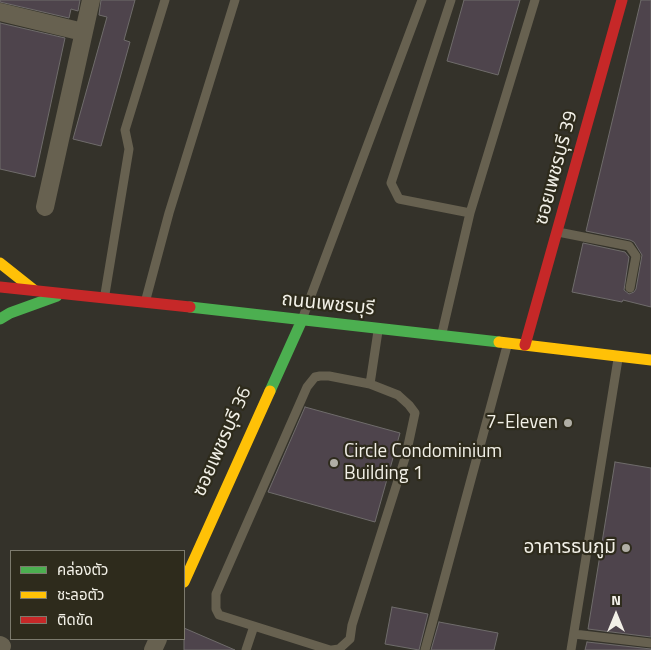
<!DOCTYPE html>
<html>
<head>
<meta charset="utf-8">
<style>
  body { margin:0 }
  #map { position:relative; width:651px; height:650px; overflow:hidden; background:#34322a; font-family:"Titillium Web","Noto Sans Thai",sans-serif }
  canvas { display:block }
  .legend { position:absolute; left:10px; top:550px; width:175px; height:90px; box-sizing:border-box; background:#2e2b1c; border:1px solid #7c7a6d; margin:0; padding:6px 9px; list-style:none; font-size:15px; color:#f2f0e7 }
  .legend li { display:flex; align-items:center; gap:10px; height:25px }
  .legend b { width:25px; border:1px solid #7c7a6d }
  .north { position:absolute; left:591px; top:590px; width:50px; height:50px; -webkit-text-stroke:4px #2e2b1c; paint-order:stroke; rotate:0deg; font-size:14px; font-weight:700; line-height:20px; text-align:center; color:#f2f0e7 }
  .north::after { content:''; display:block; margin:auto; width:18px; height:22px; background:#f2f0e7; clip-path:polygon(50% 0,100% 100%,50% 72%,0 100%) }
</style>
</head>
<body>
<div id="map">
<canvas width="651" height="650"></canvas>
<ul class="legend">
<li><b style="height:6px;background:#4caf50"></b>คล่องตัว</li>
<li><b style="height:6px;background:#ffc107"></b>ชะลอตัว</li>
<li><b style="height:6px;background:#c62828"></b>ติดขัด</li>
</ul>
<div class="north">N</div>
</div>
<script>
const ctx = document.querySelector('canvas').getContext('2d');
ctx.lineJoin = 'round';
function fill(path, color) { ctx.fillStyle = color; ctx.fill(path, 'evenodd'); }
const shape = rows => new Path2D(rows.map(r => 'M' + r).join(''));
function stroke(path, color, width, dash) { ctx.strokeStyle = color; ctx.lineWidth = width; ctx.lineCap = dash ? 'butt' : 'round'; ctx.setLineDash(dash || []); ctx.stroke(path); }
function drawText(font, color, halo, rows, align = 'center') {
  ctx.font = font + ' "Titillium Web","Noto Sans Thai",sans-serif'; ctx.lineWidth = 4.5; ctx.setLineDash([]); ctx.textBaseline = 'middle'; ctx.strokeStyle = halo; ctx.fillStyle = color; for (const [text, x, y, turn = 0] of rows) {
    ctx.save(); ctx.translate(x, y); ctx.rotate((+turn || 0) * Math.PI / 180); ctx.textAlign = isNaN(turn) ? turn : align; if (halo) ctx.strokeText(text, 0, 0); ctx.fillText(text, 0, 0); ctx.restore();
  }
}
const building = shape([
  [0,0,80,0,78,11,71,9,69,18,0,2,0,0],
  [101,0,135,0,124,40,130,42,101,146,73,139,107,17,99,15,101,0],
  [464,0,520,0,498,75,447,61,464,0],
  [641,0,651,0,651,307,623,300,622,302,572,292,583,243,625,252,629,257,624,290,629,294,634,292,636,289,642,255,634,242,630,240,586,231,641,0],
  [0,23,65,38,35,177,0,169,0,23],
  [305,407,400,433,375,522,268,492,305,407],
  [615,462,651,468,651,637,588,629,615,462],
  [392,607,428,614,419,650,385,644,392,607],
  [439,622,498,633,494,650,431,650,439,622],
  [184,628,235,650,184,650,184,628],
  [587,642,651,649,651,650,585,650,587,642]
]);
fill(building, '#4e444c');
stroke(building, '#6f6c6b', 1);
stroke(shape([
  [470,213,535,0],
  [558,232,629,246,636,256,630,288],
  [105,294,129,149,125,130,165,0],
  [146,299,169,213,235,0],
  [303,317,422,0],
  [442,333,470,213,399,199,391,183,451,0],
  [370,384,378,331],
  [574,634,651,643],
  [246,650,254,626],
  [330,650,219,615,216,609,216,594,307,387,315,377,320,376,329,376,370,384,398,395,409,405,415,413,406,455,352,625,350,639,339,649,332,650],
  [425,650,507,346],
  [571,650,618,359]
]), '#676150', 9);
stroke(shape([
  [0,12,83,32],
  [45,207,91,0],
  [0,645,2,646],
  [153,650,158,639]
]), '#676150', 18);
stroke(shape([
  [190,307,499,342],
  [0,319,10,313,57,296],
  [270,391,302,320]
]), '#4caf50', 11);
stroke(shape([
  [0,263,34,290],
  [499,342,651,360],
  [184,582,270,391]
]), '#ffc107', 11);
stroke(shape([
  [0,287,190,307],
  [525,345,622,0]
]), '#c62828', 11);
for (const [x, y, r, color] of [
  [568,423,5,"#b0aea5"],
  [334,463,5,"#b0aea5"],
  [626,548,5,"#b0aea5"]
]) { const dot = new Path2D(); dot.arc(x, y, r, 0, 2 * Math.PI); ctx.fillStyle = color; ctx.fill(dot); stroke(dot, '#2e2b1c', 2); }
drawText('19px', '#f2f0e7', '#2e2b1c', [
  ["ซอยเพชรบุรี 39",557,168,-75],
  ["ถนนเพชรบุรี",328,305,6],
  ["ซอยเพชรบุรี 36",223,442,-66]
]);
drawText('19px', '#f2f0e7', '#2e2b1c', [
  ["7-Eleven",558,423],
  ["Circle Condominium",344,452,"left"],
  ["Building 1",344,474,"left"],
  ["อาคารธนภูมิ",616,548]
], 'right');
</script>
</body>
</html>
